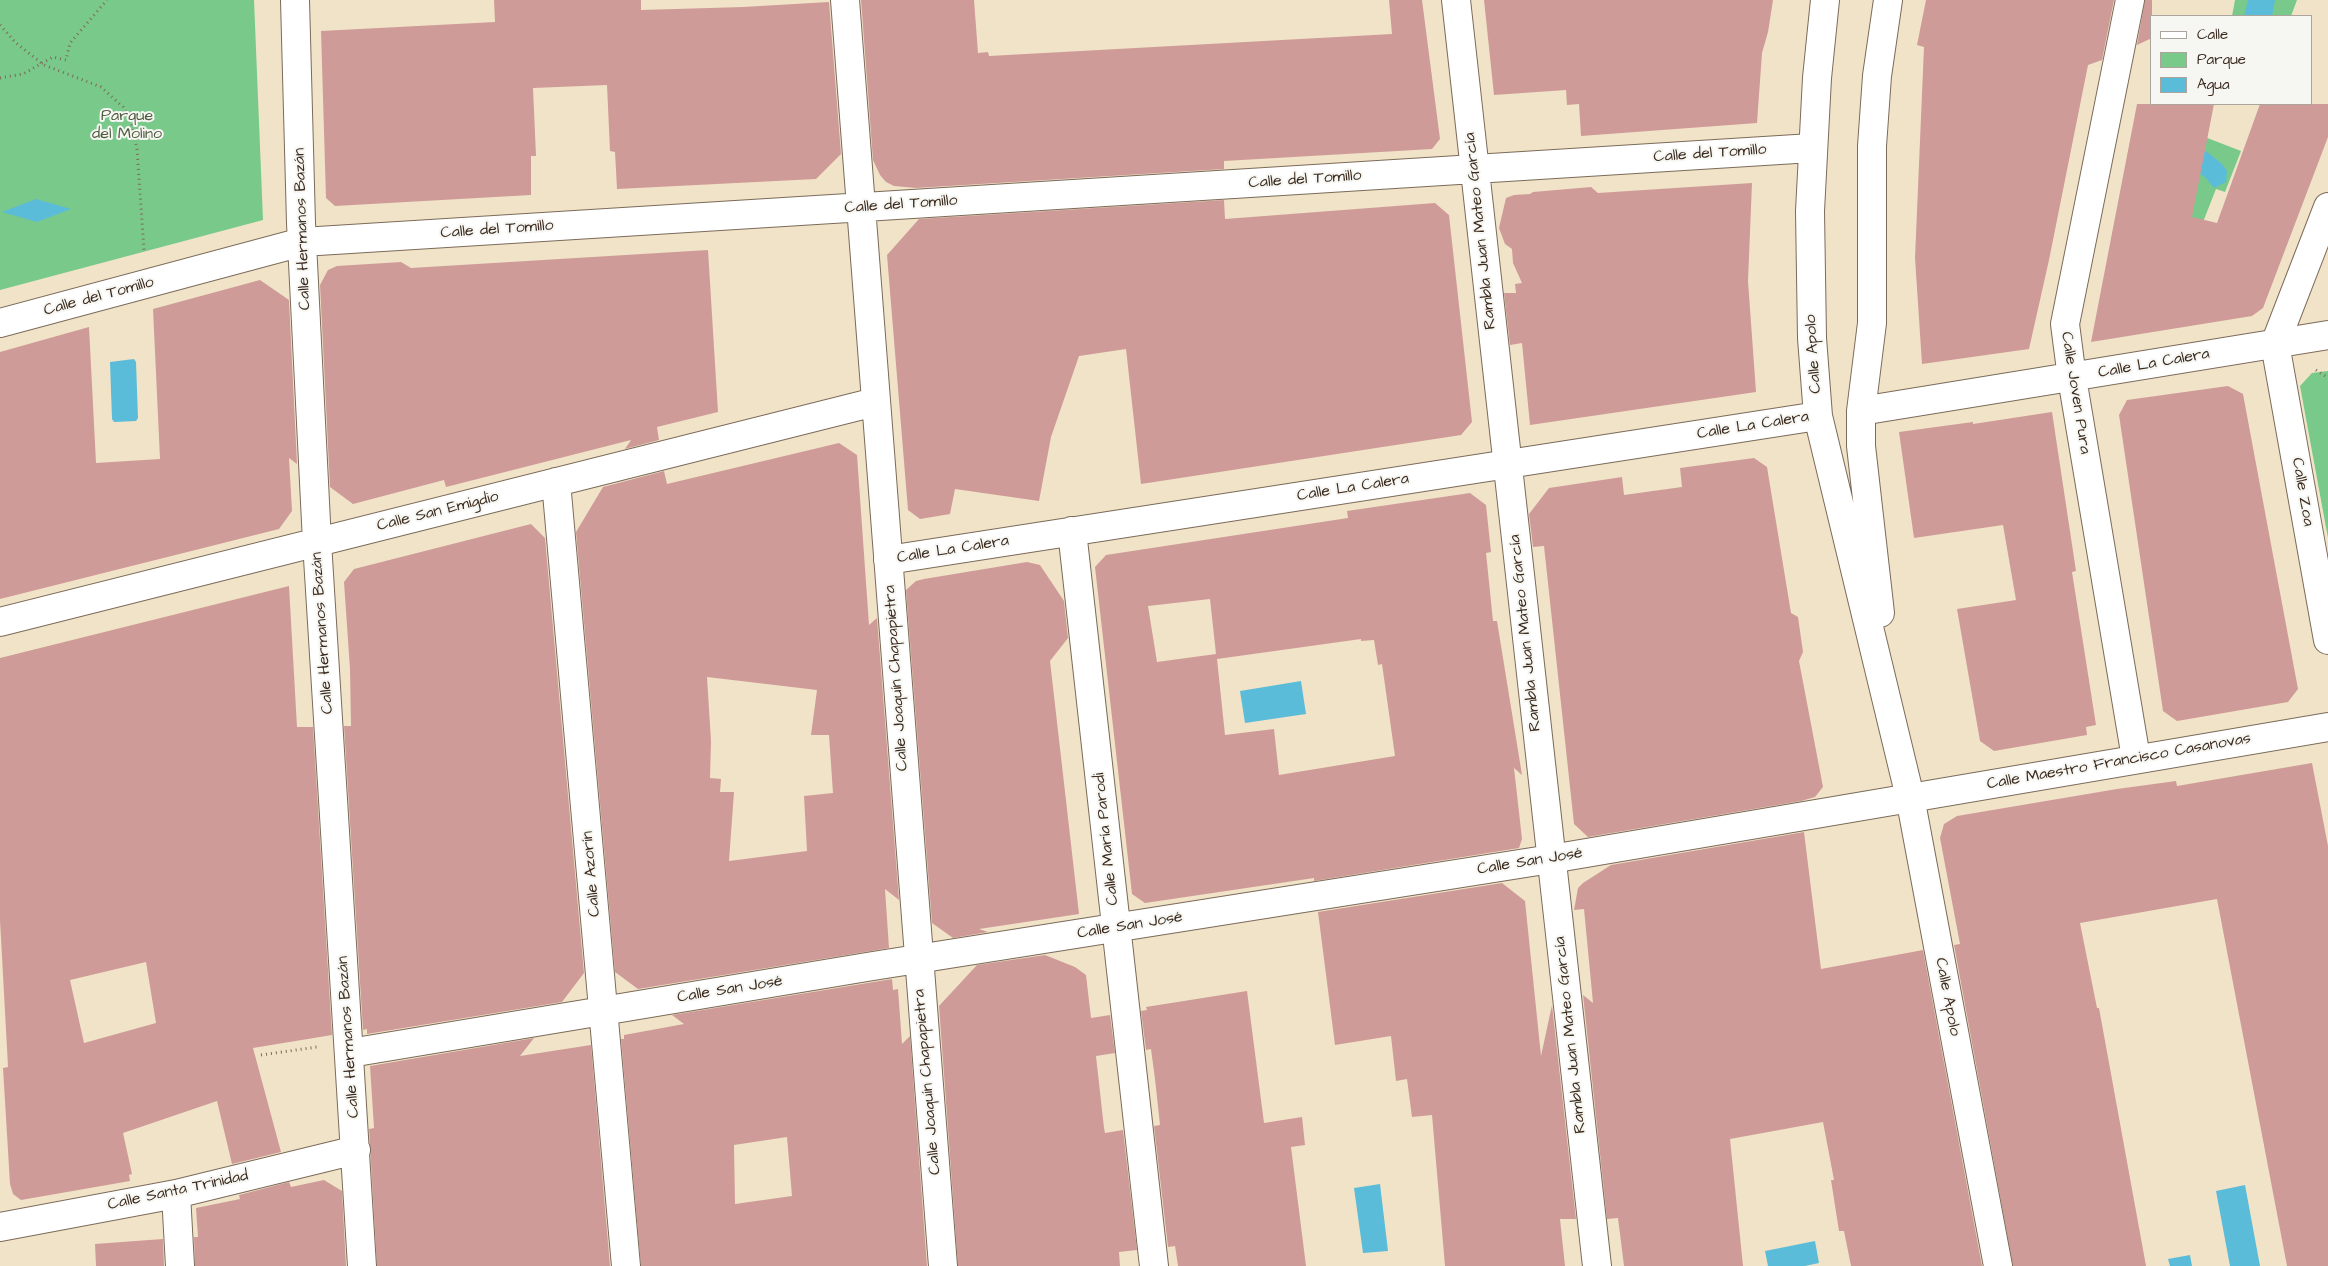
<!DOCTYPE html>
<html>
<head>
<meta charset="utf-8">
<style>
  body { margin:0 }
  #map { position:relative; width:2328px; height:1266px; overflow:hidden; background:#f1e3c8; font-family:"Architects Daughter",sans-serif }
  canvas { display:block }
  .legend { position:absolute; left:2150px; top:15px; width:162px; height:90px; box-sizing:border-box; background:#f6f6f2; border:1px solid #aba49d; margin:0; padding:6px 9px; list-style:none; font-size:15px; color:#3b2a1e }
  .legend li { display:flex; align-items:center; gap:10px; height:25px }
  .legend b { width:25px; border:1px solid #aba49d }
</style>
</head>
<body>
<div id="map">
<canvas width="2328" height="1266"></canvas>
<ul class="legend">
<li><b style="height:6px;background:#fff"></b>Calle</li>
<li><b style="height:14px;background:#79c98a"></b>Parque</li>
<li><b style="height:14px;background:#5bbcda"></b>Agua</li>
</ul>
</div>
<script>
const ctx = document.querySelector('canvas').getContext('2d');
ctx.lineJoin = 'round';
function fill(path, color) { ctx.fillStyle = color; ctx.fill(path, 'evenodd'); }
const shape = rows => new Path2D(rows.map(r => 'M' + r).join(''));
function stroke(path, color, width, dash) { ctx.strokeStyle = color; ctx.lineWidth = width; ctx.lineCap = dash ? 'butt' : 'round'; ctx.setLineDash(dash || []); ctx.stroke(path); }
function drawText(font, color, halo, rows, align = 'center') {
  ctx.font = font + ' "Architects Daughter",sans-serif'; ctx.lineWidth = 4; ctx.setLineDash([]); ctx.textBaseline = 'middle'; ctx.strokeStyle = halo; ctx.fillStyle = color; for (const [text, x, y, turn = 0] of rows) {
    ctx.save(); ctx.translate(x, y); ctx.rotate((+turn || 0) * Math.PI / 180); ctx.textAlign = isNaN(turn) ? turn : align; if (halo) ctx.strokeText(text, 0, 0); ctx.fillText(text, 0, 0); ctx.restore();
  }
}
fill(shape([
  [0,0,254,0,263,220,0,290],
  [2235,0,2297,0,2291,16,2232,16],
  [2184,129,2241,151,2225,192,2216,189,2203,222,2159,248],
  [2328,371,2328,538,2300,386,2312,373]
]), '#79c98a');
fill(shape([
  [2248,0,2275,0,2272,16,2244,16],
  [2196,143,2222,164,2227,171,2226,182,2214,188,2205,177,2184,164],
  [36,199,71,209,37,222,2,212],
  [134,359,136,362,138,418,136,421,114,422,112,419,110,362],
  [1301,681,1306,714,1245,723,1240,691],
  [1380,1184,1388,1251,1363,1253,1354,1188],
  [2245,1185,2260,1266,2230,1266,2216,1191],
  [1815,1241,1819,1263,1805,1266,1768,1266,1765,1251],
  [2190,1255,2192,1266,2170,1266,2168,1259]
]), '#5bbcda');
fill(shape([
  [494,0,641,0,641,10,743,7,829,2,841,154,816,179,617,189,615,152,610,151,607,85,533,88,536,156,531,156,531,195,335,206,326,198,321,31,495,22],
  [861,0,974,0,978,53,988,52,989,56,1392,34,1389,0,1422,0,1440,139,1432,149,1224,161,1224,169,916,188,894,186,886,182,880,175,873,160],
  [1484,0,1773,0,1768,32,1762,53,1757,123,1581,136,1579,104,1567,105,1566,90,1494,95],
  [1926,0,2114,0,2102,60,2088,65,2049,260,2029,349,1922,364,1915,258,1924,47,1917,45],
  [2145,0,2152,0,2152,38,2137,45],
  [2137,104,2214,104,2192,217,2217,223,2260,104,2328,104,2328,137,2263,308,2252,316,2091,342],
  [1752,183,1748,281,1756,392,1530,425,1522,343,1510,345,1504,293,1516,293,1515,284,1522,283,1513,263,1512,249,1505,244,1499,228,1506,198,1514,195,1530,194,1533,192,1591,187,1598,193],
  [1224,200,1225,219,1435,203,1449,215,1472,422,1461,435,1141,484,1126,349,1079,356,1051,437,1039,501,955,489,950,514,920,519,908,510,887,255,919,219],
  [708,250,718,412,657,427,659,440,625,449,631,440,446,487,444,480,353,504,330,487,320,285,328,270,337,266,401,262,411,268],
  [260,280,289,300,297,464,289,458,292,511,279,529,0,599,0,352,89,327,96,463,160,459,153,309],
  [2228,386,2243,394,2298,689,2288,702,2177,721,2163,711,2119,415,2127,400],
  [2052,412,2076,571,2072,572,2096,725,2086,727,2087,735,1994,751,1980,741,1957,609,2016,600,2003,525,1914,538,1899,432,1973,422,1973,424],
  [839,443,857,455,869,625,877,618,899,900,885,889,889,948,638,989,615,972,576,532,603,487,664,471,667,484],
  [707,677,817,690,811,735,829,735,833,793,804,796,807,851,729,861,734,792,720,792,721,779,710,778,711,741],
  [1754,458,1767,467,1791,613,1798,617,1803,652,1799,661,1823,787,1815,797,1801,801,1588,837,1574,824,1544,546,1533,547,1529,514,1549,488,1622,477,1624,495,1682,487,1680,468],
  [1470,493,1486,505,1491,552,1486,553,1493,621,1497,621,1522,775,1514,768,1522,839,1519,848,1314,881,1314,878,1145,903,1132,894,1095,567,1106,555,1348,518,1347,511],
  [1210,599,1216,654,1157,662,1148,606],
  [1361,639,1361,641,1374,640,1378,665,1382,664,1395,756,1279,775,1274,729,1225,735,1217,659],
  [531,524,545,538,584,973,562,1002,367,1034,367,1029,363,1030,344,726,351,726,350,669,344,582,354,569],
  [1027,562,1040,565,1064,601,1068,638,1050,661,1079,914,979,929,988,932,953,938,932,923,906,590,916,581,924,579],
  [289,586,297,727,313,727,332,1035,253,1048,281,1152,232,1164,217,1101,123,1133,132,1174,129,1175,130,1181,21,1200,13,1194,10,1184,3,1068,8,1067,0,920,0,658],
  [146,962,156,1023,84,1043,70,980],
  [2312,763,2328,846,2328,1266,2287,1266,2217,899,2080,923,2097,1008,2099,1008,2146,1266,2013,1266,1954,945,1960,944,1940,838,1944,824,1957,816,2117,789,2176,781,2177,786],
  [1804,832,1821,969,1923,950,1982,1266,1851,1266,1844,1231,1839,1231,1831,1180,1834,1180,1823,1122,1730,1139,1743,1266,1624,1266,1618,1218,1607,1219,1583,995,1593,1003,1584,909,1574,910,1578,888,1583,883,1611,865],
  [1502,883,1525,901,1541,1056,1552,1005,1576,1219,1560,1219,1565,1266,1445,1266,1432,1115,1412,1117,1407,1079,1396,1081,1391,1036,1335,1045,1318,912],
  [1045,955,1075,967,1086,975,1091,1018,1110,1015,1115,1053,1096,1056,1104,1128,1105,1133,1123,1130,1137,1250,1119,1252,1120,1266,958,1266,939,1006,977,965],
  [892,979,893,990,898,989,902,1044,910,1036,927,1266,641,1266,621,1039,624,1039,624,1035,684,1024,672,1015],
  [787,1137,792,1196,735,1204,734,1145],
  [1247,991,1264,1123,1302,1117,1305,1145,1291,1147,1306,1266,1178,1266,1175,1246,1168,1247,1154,1126,1160,1125,1155,1079,1151,1049,1146,1050,1141,1011,1147,1010,1146,1007],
  [534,1038,520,1056,591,1045,610,1266,377,1266,369,1129,374,1128,370,1066],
  [324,1180,342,1191,346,1266,195,1266,194,1237,198,1237,196,1208,240,1199,239,1195,289,1182,291,1187],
  [163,1239,164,1266,96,1266,95,1244]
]), '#cf9b98');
const minor = shape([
  [295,0,301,223,317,542,362,1266],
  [845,0,943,1266],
  [1456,0,1597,1266],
  [1825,0,1817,78,1810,211,1812,338,1818,416,1910,797,1998,1266],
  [2130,0,2065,324,2072,378,2136,758],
  [2328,207,2275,344,2328,640],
  [0,323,302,242,1812,148],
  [1861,411,2328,335],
  [556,482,626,1266],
  [1072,531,1154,1266],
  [888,560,1818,416],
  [1880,613,1861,446,1861,411,1872,323,1872,146,1877,76,1888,0],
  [0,622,875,402],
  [350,1053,873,966,1551,859,2328,727],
  [176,1194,180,1266],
  [0,1227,176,1194,356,1150]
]);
stroke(minor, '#7b6b5a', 30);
stroke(shape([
  [0,25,16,43,44,65,101,87,123,107,132,125,137,149,144,250],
  [0,78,23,74,53,57,66,60,70,43,107,0],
  [2316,370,2328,378],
  [261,1055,317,1047]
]), '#7b6b5a', 3, [1, 4]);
stroke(minor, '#fff', 28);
drawText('16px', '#4e5a3e', '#f6f6f2', [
  ["Parque",127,117],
  ["del Molino",127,135]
]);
drawText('16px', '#3b2a1e', '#f6f6f2', [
  ["Calle del Tomillo",1710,154,-4],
  ["Calle del Tomillo",1305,180,-4],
  ["Calle del Tomillo",901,205,-4],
  ["Calle Hermanos Bazán",303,229,-92],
  ["Calle del Tomillo",497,230,-4],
  ["Rambla Juan Mateo García",1481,231,-96],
  ["Calle del Tomillo",99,297,-15],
  ["Calle Apolo",1814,354,-94],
  ["Calle La Calera",2154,364,-10],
  ["Calle Joven Pura",2075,393,81],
  ["Calle La Calera",1753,426,-9],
  ["Calle La Calera",1353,488,-9],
  ["Calle Zoa",2302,492,80],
  ["Calle San Emigdio",438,512,-14],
  ["Calle La Calera",953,550,-9],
  ["Calle Hermanos Bazán",323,633,-94],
  ["Rambla Juan Mateo García",1526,633,-96],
  ["Calle Joaquín Chapapietra",897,678,-94],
  ["Calle Maestro Francisco Casanovas",2119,762,-10],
  ["Calle María Parodi",1107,839,-96],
  ["Calle San José",1530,862,-9],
  ["Calle Azorín",592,874,-95],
  ["Calle San José",1130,926,-9],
  ["Calle San José",730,990,-9],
  ["Calle Apolo",1947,997,79],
  ["Rambla Juan Mateo García",1571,1035,-96],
  ["Calle Hermanos Bazán",349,1037,-94],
  ["Calle Joaquín Chapapietra",928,1082,-95],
  ["Calle Santa Trinidad",178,1191,-12]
]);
</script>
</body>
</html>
